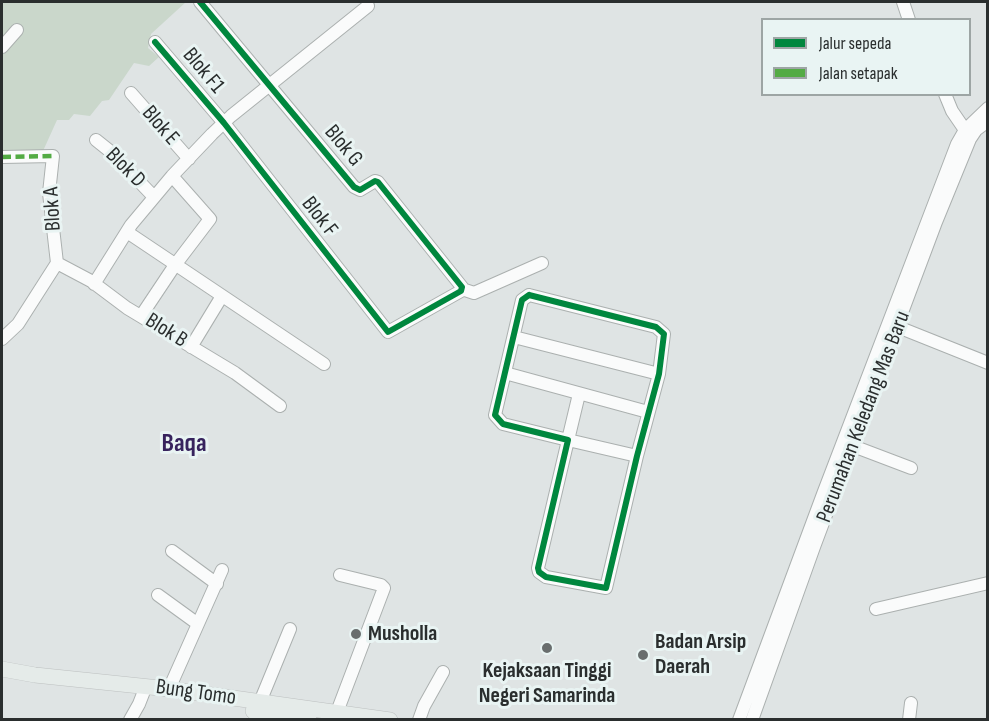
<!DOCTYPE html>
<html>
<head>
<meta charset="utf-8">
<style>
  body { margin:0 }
  #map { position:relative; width:989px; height:721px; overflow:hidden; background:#dfe4e4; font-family:"Sofia Sans Condensed",sans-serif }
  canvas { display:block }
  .frame { position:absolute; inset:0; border:3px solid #2a2e2e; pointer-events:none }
  .legend { position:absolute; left:761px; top:18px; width:210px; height:78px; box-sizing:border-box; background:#e9f4f3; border:2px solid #9da5a4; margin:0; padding:8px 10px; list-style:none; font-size:18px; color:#2a2e2e }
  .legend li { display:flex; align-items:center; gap:12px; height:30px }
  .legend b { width:30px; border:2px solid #9da5a4 }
</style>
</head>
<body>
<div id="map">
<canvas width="989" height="721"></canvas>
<div class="frame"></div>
<ul class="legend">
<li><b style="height:8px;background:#00873e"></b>Jalur sepeda</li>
<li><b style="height:8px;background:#53ab44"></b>Jalan setapak</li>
</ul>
</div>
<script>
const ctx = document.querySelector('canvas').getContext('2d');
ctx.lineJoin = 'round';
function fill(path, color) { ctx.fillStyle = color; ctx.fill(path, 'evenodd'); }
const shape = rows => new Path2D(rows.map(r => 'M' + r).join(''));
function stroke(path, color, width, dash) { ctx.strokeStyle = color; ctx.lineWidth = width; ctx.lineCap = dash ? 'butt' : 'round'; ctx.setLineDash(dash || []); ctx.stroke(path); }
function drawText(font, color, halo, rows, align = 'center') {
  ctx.font = font + ' "Sofia Sans Condensed",sans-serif'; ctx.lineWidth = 6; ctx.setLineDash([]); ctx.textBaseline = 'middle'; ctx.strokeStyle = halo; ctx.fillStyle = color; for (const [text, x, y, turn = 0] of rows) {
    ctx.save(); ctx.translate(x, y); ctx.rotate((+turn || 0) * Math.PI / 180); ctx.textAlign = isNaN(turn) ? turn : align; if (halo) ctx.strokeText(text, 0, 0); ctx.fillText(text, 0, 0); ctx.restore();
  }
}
fill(shape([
  [2,2,186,2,151,34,148,48,159,57,149,66,134,63,109,100,102,101,90,116,74,114,69,120,57,120,43,151,2,155]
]), '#cad7cb');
const minor = shape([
  [903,2,909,20],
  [155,42,224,123,388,332,461,291,462,287,378,182,375,181,360,190,354,187,200,2],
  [2,47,17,30],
  [131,93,189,159],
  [945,94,952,111,965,130,970,133],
  [96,140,111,152,154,197],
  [2,157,53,156,49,193,57,263],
  [127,232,324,364],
  [57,263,91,281,127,308,235,373,280,406],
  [94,284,131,225,172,176,212,134,231,116,368,6],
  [462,289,474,293,542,263],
  [529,295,656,327,664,334,659,374,637,456,606,588,546,577,539,572,538,568,568,440,503,424,495,415,522,300,529,295],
  [141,316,175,265,210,219,172,176],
  [898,327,988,363],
  [514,337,659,374],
  [2,339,18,324,57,263],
  [191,347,222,296],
  [505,373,648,412],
  [579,394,568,440,637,456],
  [853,446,911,468],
  [172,551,217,584],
  [158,595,198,624],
  [876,609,988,583],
  [169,689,222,570],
  [260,702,290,629],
  [337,712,384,588,381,585,340,575],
  [130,720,139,704,146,686],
  [419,720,424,706,443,672],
  [739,720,823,494,957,144,965,130,988,108],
  [752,720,814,547,936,222,970,139,976,130,988,121],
  [909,720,911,703]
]);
const major = shape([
  [2,669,35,675,169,689,390,720],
  [253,711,309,720]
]);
stroke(minor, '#abb0af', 14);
stroke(major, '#bdc0c0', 16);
stroke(minor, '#fafbfb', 12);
stroke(major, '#e5ebe9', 15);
stroke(shape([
  [2,157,53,156]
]), '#53ab44', 4.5, [9, 4.5]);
stroke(shape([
  [155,42,224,123,388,332,461,291,462,287,378,182,375,181,360,190,354,187,200,2],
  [529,295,656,327,664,334,659,374,637,456,606,588,546,577,539,572,538,568,568,440,503,424,495,415,522,300,529,295]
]), '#00873e', 6);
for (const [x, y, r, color] of [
  [356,634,6,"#696e6e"],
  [547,648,6,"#696e6e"],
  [643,655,6,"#696e6e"]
]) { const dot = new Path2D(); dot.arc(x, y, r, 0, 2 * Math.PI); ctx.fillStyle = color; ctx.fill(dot); stroke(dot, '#e9f4f3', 2); }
drawText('22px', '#2a2e2e', '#e9f4f3', [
  ["Blok F1",203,71,50],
  ["Blok E",160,126,49],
  ["Blok G",343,146,50],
  ["Blok D",125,168,45],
  ["Blok A",53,209,-93],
  ["Blok F",319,217,52],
  ["Blok B",166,331,32],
  ["Perumahan Keledang Mas Baru",864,417,-69],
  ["Bung Tomo",196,693,8]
]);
drawText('bold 22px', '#2a2e2e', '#e9f4f3', [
  ["Musholla",368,634],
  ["Badan Arsip",655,642],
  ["Daerah",655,667],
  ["Kejaksaan Tinggi",547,671,"center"],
  ["Negeri Samarinda",547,696,"center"]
], 'left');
drawText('bold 26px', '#37235d', '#e9f4f3', [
  ["Baqa",184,444]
]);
</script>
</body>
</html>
